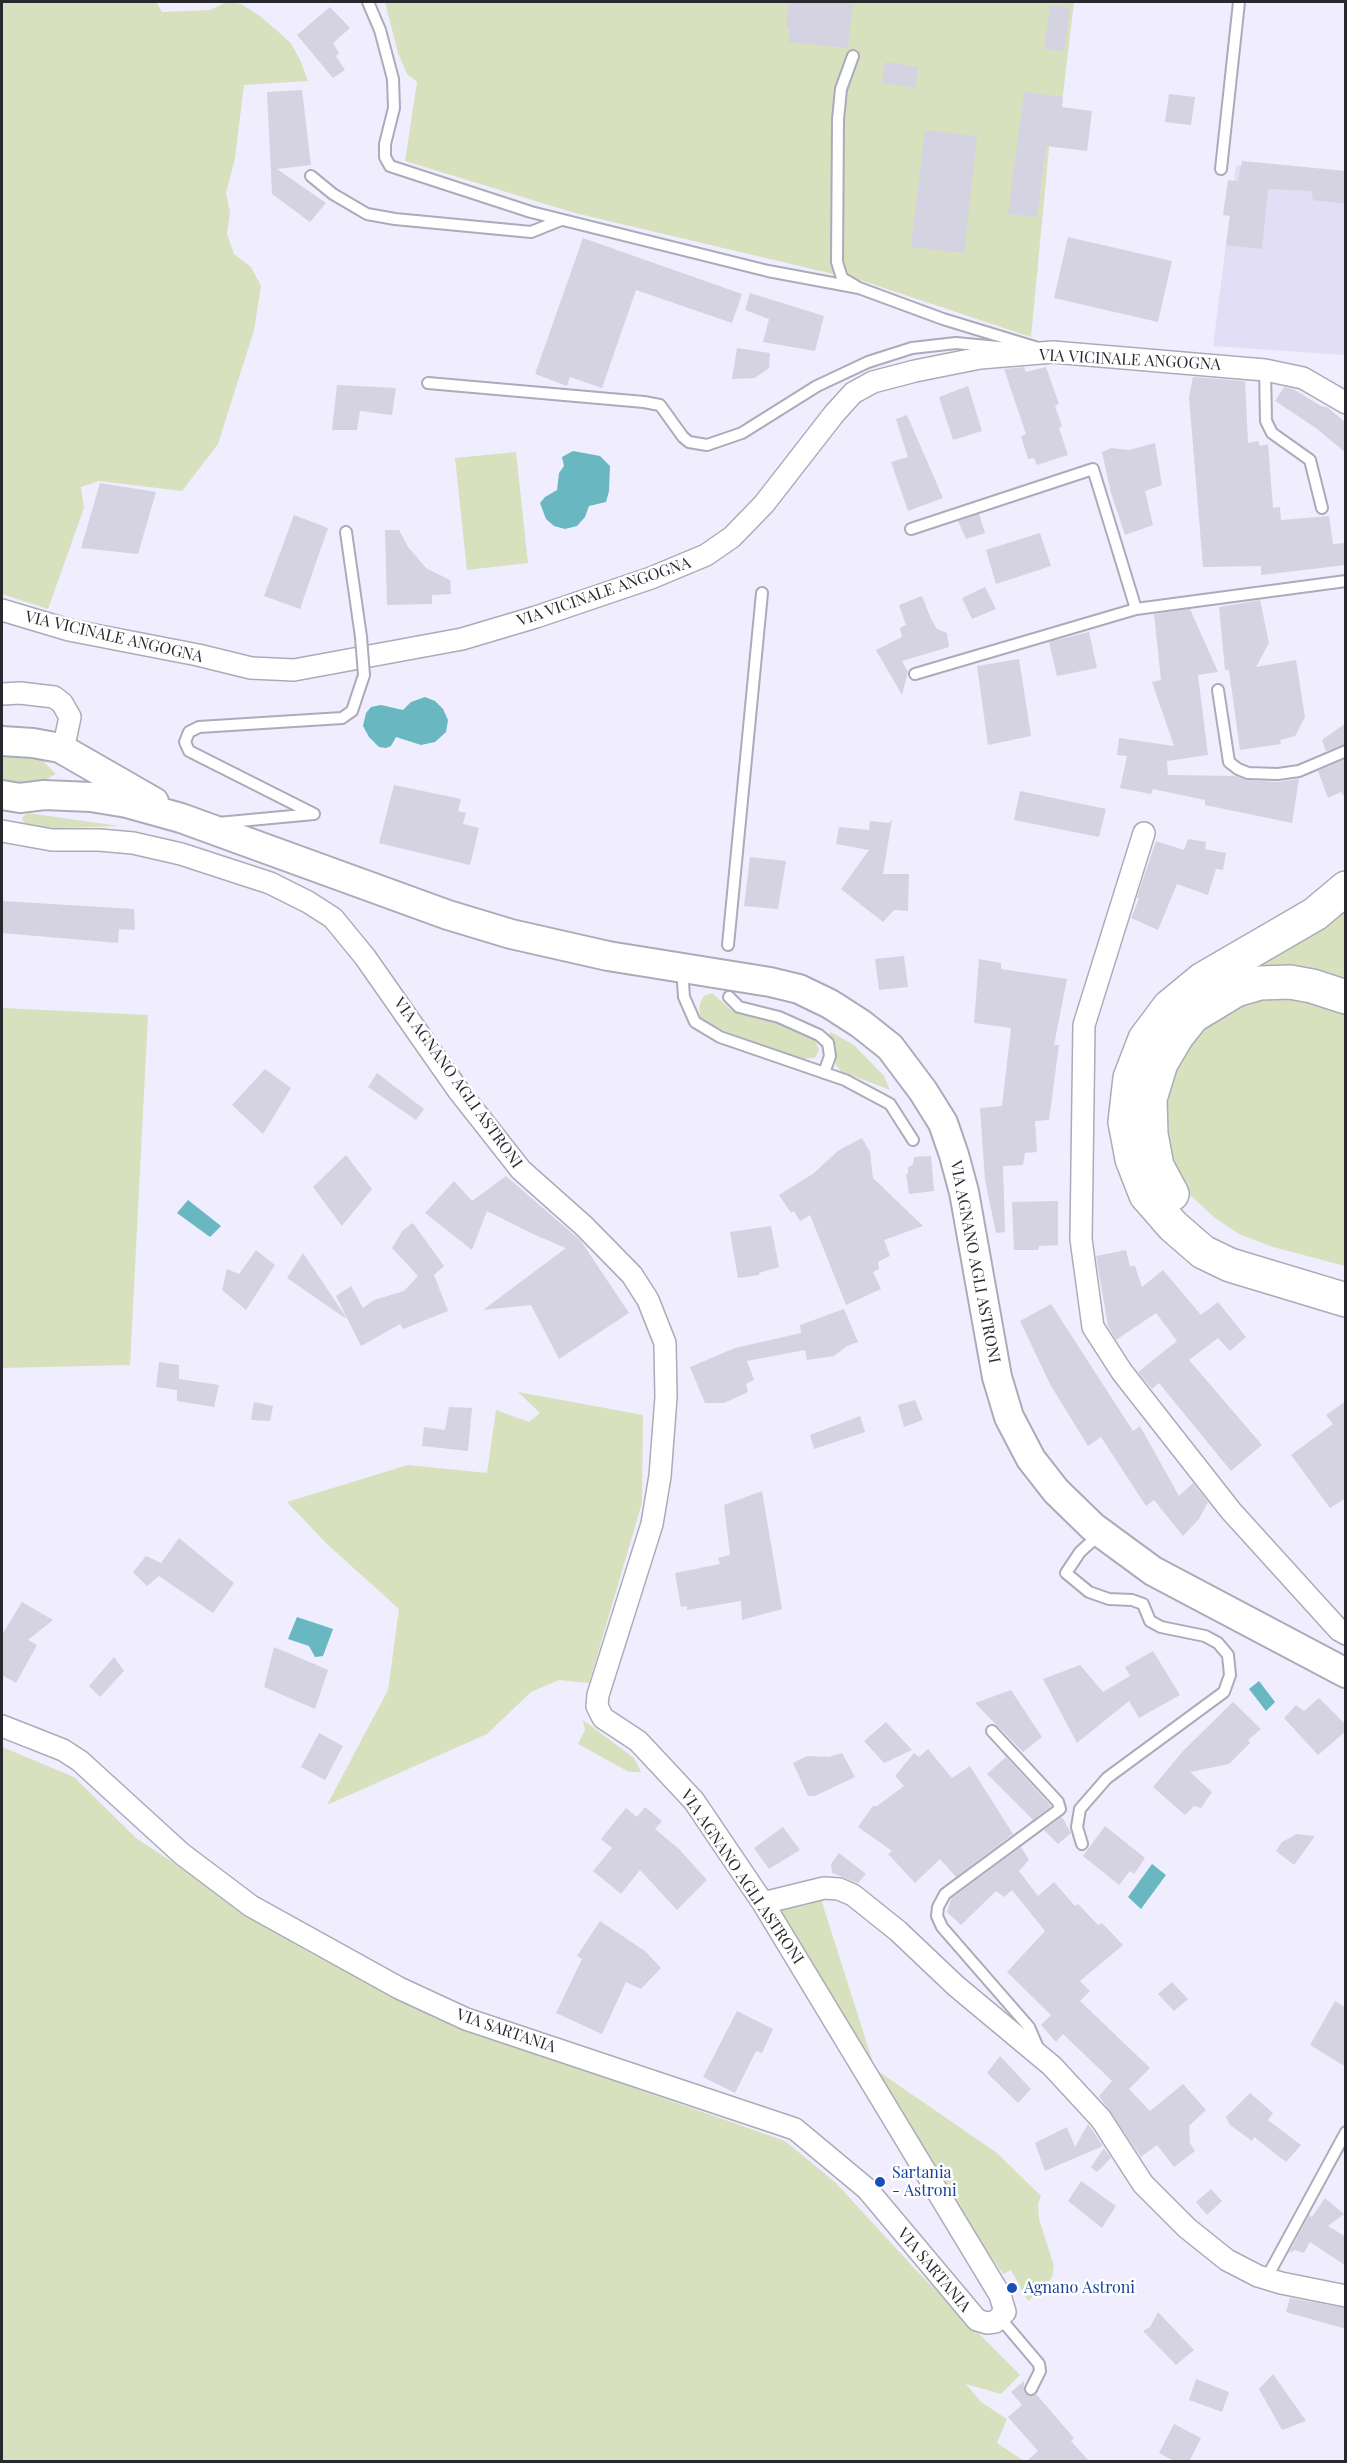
<!DOCTYPE html>
<html>
<head>
<meta charset="utf-8">
<style>
  body { margin:0 }
  #map { position:relative; width:1347px; height:2463px; overflow:hidden; background:#f0edfe; font-family:"Playfair Display",serif }
  canvas { display:block }
  .frame { position:absolute; inset:0; border:3px solid #29282e; pointer-events:none }
</style>
</head>
<body>
<div id="map">
<canvas width="1347" height="2463"></canvas>
<div class="frame"></div>
</div>
<script>
const ctx = document.querySelector('canvas').getContext('2d');
ctx.lineJoin = 'round';
function fill(path, color) { ctx.fillStyle = color; ctx.fill(path, 'evenodd'); }
const shape = rows => new Path2D(rows.map(r => 'M' + r).join(''));
function stroke(path, color, width, dash) { ctx.strokeStyle = color; ctx.lineWidth = width; ctx.lineCap = dash ? 'butt' : 'round'; ctx.setLineDash(dash || []); ctx.stroke(path); }
function drawText(font, color, halo, rows, align = 'center') {
  ctx.font = font + ' "Playfair Display",serif'; ctx.lineWidth = 5; ctx.setLineDash([]); ctx.textBaseline = 'middle'; ctx.strokeStyle = halo; ctx.fillStyle = color; for (const [text, x, y, turn = 0] of rows) {
    ctx.save(); ctx.translate(x, y); ctx.rotate((+turn || 0) * Math.PI / 180); ctx.textAlign = isNaN(turn) ? turn : align; if (halo) ctx.strokeText(text, 0, 0); ctx.fillText(text, 0, 0); ctx.restore();
  }
}
fill(shape([
  [1236,165,1345,177,1345,355,1213,346]
]), '#e2def5');
fill(shape([
  [2,2,156,2,162,12,210,10,227,2,241,4,260,16,291,43,301,62,308,81,244,85,235,158,226,193,230,213,227,234,234,254,251,267,261,286,254,330,218,444,182,491,99,481,81,487,84,508,48,609,2,594],
  [385,2,1074,2,1061,111,1051,128,1031,337,863,281,575,213,405,161,417,82,407,74,398,53],
  [516,452,528,563,467,570,455,458],
  [15,753,43,761,56,774,36,785,2,782,2,758],
  [27,813,120,826,37,829,26,827,22,818],
  [1345,905,1345,984,1248,970],
  [712,993,730,1009,766,1018,814,1037,819,1050,815,1058,801,1059,727,1032,701,1019,699,1009,701,1001,704,996],
  [1273,993,1346,1009,1345,1266,1273,1247,1239,1234,1215,1218,1190,1195,1166,1150,1162,1114,1181,1054,1207,1020,1240,1001],
  [2,1008,148,1015,130,1365,2,1368],
  [831,1032,854,1045,884,1076,890,1090,841,1071,836,1065,828,1035],
  [518,1392,643,1415,642,1503,589,1683,559,1680,531,1692,487,1734,327,1805,388,1690,399,1609,327,1544,287,1502,408,1465,487,1473,496,1410,529,1422,540,1413],
  [583,1720,634,1758,641,1772,629,1772,578,1744,585,1730],
  [2,1747,74,1777,136,1838,303,1949,450,2023,785,2141,835,2182,915,2269,1020,2375,1001,2394,966,2384,981,2402,1007,2419,997,2443,1024,2461,2,2461],
  [820,1896,875,2069,997,2153,1041,2196,1038,2204,1039,2219,1054,2266,1052,2277,1041,2291,1028,2301,1011,2270,1003,2274,936,2178,875,2069,778,1907]
]), '#d8e1be');
fill(shape([
  [573,451,600,456,610,466,609,491,606,502,589,506,585,517,577,526,565,529,554,526,546,519,540,503,545,497,557,490,559,473,564,466,562,457],
  [425,697,435,701,443,709,448,720,446,732,435,742,421,745,396,737,391,746,386,748,379,747,369,737,363,726,366,713,371,707,381,705,403,710,411,702],
  [188,1200,221,1226,210,1237,177,1213],
  [297,1617,333,1629,323,1656,315,1657,309,1646,288,1639],
  [1259,1681,1275,1702,1266,1711,1249,1689],
  [1152,1864,1166,1875,1141,1909,1128,1897]
]), '#68b7c1');
fill(shape([
  [789,2,853,2,848,48,788,42,790,29,786,29],
  [1050,5,1070,8,1064,51,1044,49],
  [330,7,350,28,333,43,339,53,336,56,345,70,333,78,297,35],
  [885,62,918,67,915,88,882,83],
  [302,90,311,165,277,169,326,203,310,222,272,194,267,92],
  [1024,92,1063,97,1062,107,1092,111,1087,151,1046,146,1037,217,1008,214],
  [1169,94,1195,97,1191,125,1165,122],
  [925,130,977,136,964,253,911,247],
  [1242,161,1346,171,1346,204,1313,200,1311,191,1268,189,1262,249,1226,245,1230,216,1223,215,1228,180,1238,181],
  [1068,237,1172,261,1158,322,1054,298],
  [583,238,742,294,732,323,636,290,602,388,570,377,567,386,535,374],
  [750,293,824,316,815,351,763,342,769,319,745,310],
  [737,348,770,353,769,368,755,378,732,379],
  [1024,367,1026,372,1046,367,1059,404,1055,406,1062,426,1059,428,1068,455,1037,465,1034,458,1028,459,1021,436,1026,434,1004,369],
  [1193,377,1245,381,1248,443,1258,441,1260,446,1268,444,1273,508,1280,507,1281,520,1329,516,1333,544,1346,543,1346,565,1261,575,1261,566,1203,567,1189,397],
  [337,385,396,388,392,415,360,411,357,430,332,430],
  [968,386,982,431,953,440,939,397],
  [1284,387,1293,389,1321,406,1327,407,1346,423,1346,453,1316,428,1275,401],
  [907,415,943,498,908,511,891,462,908,457,896,419],
  [1155,443,1162,485,1145,491,1153,525,1125,535,1111,493,1102,452,1111,448,1129,450],
  [100,483,156,492,138,554,81,548],
  [979,514,985,533,966,539,958,521],
  [294,515,328,528,300,609,264,596],
  [385,530,399,530,408,547,426,568,450,580,451,594,432,595,432,604,387,605],
  [1040,533,1051,566,996,584,986,550],
  [985,587,996,609,972,619,962,598],
  [922,596,931,619,937,629,947,633,949,647,902,661,908,672,902,695,876,650,902,637,900,628,906,625,899,605],
  [1260,600,1269,643,1256,667,1296,660,1305,717,1295,736,1280,740,1281,744,1240,750,1229,670,1225,670,1219,607],
  [1190,609,1218,672,1198,675,1208,755,1167,761,1168,775,1235,776,1247,780,1278,782,1299,779,1292,823,1205,805,1205,800,1153,789,1151,794,1120,788,1127,756,1117,755,1119,738,1174,746,1152,682,1161,680,1154,614],
  [1089,632,1097,668,1057,676,1049,642],
  [1019,659,1031,736,988,745,977,666],
  [1346,723,1346,744,1326,751,1322,740],
  [1346,759,1346,799,1341,792,1328,798,1318,771],
  [394,785,461,799,458,811,466,813,463,824,479,828,470,865,379,843],
  [1020,791,1106,809,1099,837,1014,820],
  [892,819,883,874,909,874,908,911,894,910,883,922,841,889,869,850,836,844,839,827,869,830,870,821,889,823],
  [1188,839,1206,842,1205,849,1226,853,1223,870,1216,869,1208,895,1177,884,1158,930,1131,918,1139,899,1137,897,1156,841,1184,850],
  [750,857,786,861,778,909,744,906],
  [2,901,134,909,135,930,119,929,118,943,2,933],
  [904,956,908,987,879,990,875,959],
  [979,959,1001,963,1001,969,1067,979,1054,1045,1059,1045,1049,1120,1035,1121,1037,1152,1025,1153,1023,1165,1003,1166,1005,1232,996,1233,985,1180,980,1108,1002,1106,1011,1028,974,1023],
  [265,1069,291,1088,263,1134,232,1105],
  [377,1073,424,1109,416,1120,368,1087],
  [862,1138,870,1152,873,1178,923,1226,884,1240,890,1256,878,1262,879,1269,873,1272,881,1289,846,1305,810,1215,800,1221,794,1211,791,1213,779,1195,814,1173,839,1150],
  [346,1155,372,1189,342,1226,313,1187],
  [931,1156,934,1191,909,1194,906,1174,908,1174,908,1167,913,1165,914,1157],
  [506,1176,581,1241,629,1313,559,1359,531,1305,483,1310,566,1248,535,1235,487,1211,472,1250,425,1213,454,1181,472,1201],
  [1058,1201,1058,1245,1039,1246,1038,1250,1014,1250,1012,1202],
  [413,1223,444,1266,434,1275,448,1311,403,1329,400,1324,361,1346,336,1296,351,1286,363,1308,374,1300,404,1291,418,1276,392,1248,403,1230],
  [771,1226,779,1267,759,1273,759,1275,738,1278,730,1232],
  [256,1250,275,1265,246,1310,222,1290,227,1269,239,1274],
  [1126,1250,1130,1266,1135,1266,1142,1287,1163,1270,1201,1315,1218,1302,1246,1337,1230,1351,1218,1338,1189,1360,1262,1445,1231,1471,1159,1383,1152,1389,1138,1372,1177,1341,1156,1313,1116,1340,1108,1326,1096,1256],
  [303,1253,346,1317,345,1318,287,1278],
  [1051,1304,1133,1431,1140,1426,1179,1496,1193,1483,1208,1502,1199,1519,1183,1536,1154,1500,1146,1506,1101,1437,1088,1446,1051,1386,1020,1321],
  [844,1309,858,1342,847,1346,834,1356,807,1360,805,1350,747,1361,754,1380,746,1384,748,1392,724,1403,705,1403,690,1367,735,1348,801,1333,800,1325],
  [159,1362,179,1365,179,1379,219,1385,214,1407,177,1401,177,1390,156,1387],
  [915,1400,923,1420,904,1427,898,1405],
  [1346,1401,1346,1498,1330,1508,1291,1455,1333,1424,1326,1415],
  [254,1402,273,1406,270,1421,251,1420],
  [449,1407,472,1408,468,1451,422,1446,424,1427,445,1430],
  [860,1416,865,1432,814,1449,810,1435],
  [762,1491,782,1609,742,1620,741,1601,687,1610,687,1606,681,1607,675,1573,720,1564,718,1558,730,1555,724,1505],
  [179,1538,234,1583,213,1613,159,1576,147,1586,133,1572,146,1556,161,1563],
  [22,1602,53,1620,28,1640,37,1645,16,1683,2,1675,2,1635],
  [274,1647,328,1670,315,1709,264,1687],
  [1153,1651,1180,1695,1139,1718,1129,1701,1077,1743,1043,1679,1080,1665,1103,1692,1130,1676,1125,1667],
  [114,1657,124,1671,100,1697,89,1686],
  [1011,1690,1042,1737,1023,1752,975,1703],
  [1319,1698,1346,1725,1346,1731,1318,1755,1284,1718,1296,1705,1304,1711],
  [1233,1702,1261,1729,1248,1740,1250,1743,1229,1764,1190,1772,1212,1792,1201,1808,1194,1806,1185,1815,1153,1787,1184,1750],
  [886,1722,912,1750,884,1763,864,1741],
  [319,1733,343,1746,325,1780,301,1767],
  [928,1749,952,1778,970,1766,1013,1834,956,1877,940,1859,915,1883,888,1854,892,1851,858,1827,873,1806,877,1806,904,1786,895,1776,914,1753,919,1757],
  [842,1753,855,1777,815,1796,808,1796,793,1763,807,1756,829,1757],
  [1006,1757,1051,1806,1033,1820,987,1774],
  [645,1807,662,1821,655,1829,679,1849,707,1880,677,1910,640,1870,621,1894,593,1871,612,1848,601,1839,626,1808,637,1817],
  [1062,1817,1071,1833,1058,1844,1044,1830],
  [1105,1826,1145,1858,1134,1874,1130,1871,1119,1885,1083,1856],
  [783,1827,800,1850,769,1869,754,1848],
  [1297,1834,1315,1836,1294,1865,1276,1851,1282,1842],
  [1021,1847,1029,1860,1019,1871,1038,1896,1054,1882,1075,1906,1078,1904,1098,1925,1102,1923,1123,1945,1080,1981,1090,1991,1080,2001,1150,2068,1129,2089,1150,2111,1183,2084,1206,2110,1189,2126,1190,2143,1195,2151,1174,2167,1157,2145,1141,2157,1099,2096,1112,2081,1063,2034,1056,2042,1041,2025,1051,2015,1007,1972,1045,1931,1012,1890,1004,1897,996,1891,961,1925,947,1912,951,1899],
  [839,1853,866,1874,858,1883,832,1873,831,1864],
  [600,1921,645,1951,661,1968,641,1989,626,1982,602,2034,556,2013,582,1959,577,1956],
  [1172,1982,1188,1999,1174,2011,1158,1994],
  [1335,2001,1346,2008,1346,2067,1310,2045],
  [737,2011,773,2029,762,2053,756,2051,735,2093,703,2077],
  [1000,2056,1031,2089,1018,2103,987,2073],
  [1250,2093,1273,2113,1268,2120,1301,2145,1286,2162,1254,2137,1252,2141,1230,2125,1226,2117],
  [1088,2124,1103,2146,1045,2171,1035,2143,1067,2127,1075,2147],
  [1104,2148,1111,2158,1097,2172,1091,2167],
  [1081,2181,1116,2206,1102,2228,1068,2201],
  [1211,2189,1222,2201,1207,2215,1196,2202],
  [1325,2198,1344,2214,1328,2226,1346,2237,1346,2266,1310,2242,1304,2253,1295,2250,1289,2253,1309,2215,1312,2217],
  [1290,2298,1346,2308,1346,2329,1286,2312],
  [1158,2312,1194,2350,1176,2365,1143,2331,1150,2327],
  [1273,2374,1306,2421,1282,2430,1259,2389],
  [1196,2379,1229,2392,1222,2412,1189,2400],
  [1024,2381,1025,2394,1031,2396,1036,2394,1074,2438,1071,2441,1090,2462,1026,2462,1038,2451,1008,2417,1022,2405,1011,2392],
  [1174,2424,1201,2438,1189,2462,1176,2462,1159,2453]
]), '#d5d2e2');
const lane = shape([
  [368,2,380,30,393,79,394,108,385,144,385,157,390,166,531,212,768,271,859,288],
  [853,56,841,89,838,120,837,262,842,278,859,288,943,319,1038,348],
  [1221,169,1239,2],
  [311,176,333,194,367,214,395,219,531,232,561,220],
  [1265,370,1266,421,1272,433,1310,460,1322,508],
  [428,383,644,402,660,405,683,437,689,442,707,445,742,433,817,386,868,362,912,348,956,343,1008,348],
  [911,529,1093,469,1136,609,1346,581],
  [346,532,361,637],
  [915,674,1136,609],
  [1218,690,1229,762,1238,769,1248,773,1278,774,1299,771,1346,751],
  [218,823,314,814,189,751,185,742,189,732,199,727,342,718,352,711,364,675],
  [728,945,762,593],
  [682,968,684,997,695,1022,720,1037,845,1080,890,1104,913,1140],
  [729,997,739,1007,779,1017,819,1035,828,1043,830,1056,824,1073],
  [992,1731,1058,1802,1060,1809,945,1894,938,1907,937,1916,942,1927,1029,2027,1039,2050],
  [1082,1844,1077,1827,1080,1809,1107,1778,1224,1692,1230,1675,1228,1655,1218,1643,1205,1636,1161,1627,1150,1621,1143,1604,1132,1600,1109,1599,1089,1592,1066,1573,1080,1552,1101,1533],
  [1266,2279,1346,2132],
  [1000,2318,1039,2364,1040,2371,1031,2389]
]);
const street = shape([
  [2,610,69,630,198,655,251,668,294,670,462,639,536,617,651,578,706,555,732,537,764,504,834,414,853,393,873,382,915,371,980,358,1053,352,1265,370,1303,378,1346,403],
  [2,694,20,693,54,697,62,703,70,717,66,736,60,748],
  [2,831,52,840,99,840,133,843,181,854,270,883,308,902,333,918,365,957,458,1090,521,1170,584,1226,632,1275,648,1300,665,1343,666,1397,660,1476,652,1524,598,1695,597,1706,603,1718,638,1741,694,1801,763,1903,1000,2295,1005,2312,995,2322,987,2323,977,2320,867,2189,795,2129,466,2019,399,1988,251,1906,182,1854,80,1761,63,1750,2,1726],
  [1144,833,1084,1025,1081,1239,1093,1327,1122,1372,1231,1511,1339,1630,1346,1634],
  [763,1903,824,1888,839,1889,853,1895,898,1931,956,1986,1052,2066,1101,2119,1143,2184,1187,2228,1227,2260,1258,2276,1281,2283,1346,2296]
]);
const secondary = shape([
  [2,741,33,743,60,748,154,802],
  [2,795,20,798,44,795,91,797,127,803,181,818,448,915,511,934,608,956,770,982,799,989,830,1004,861,1024,890,1047,923,1091,943,1123,954,1155,964,1192,997,1377,1009,1417,1031,1459,1056,1491,1093,1527,1153,1571,1346,1673]
]);
const highway = shape([
  [1346,888,1315,914,1203,979,1169,1007,1145,1039,1130,1078,1125,1122,1132,1159,1146,1195,1173,1226,1203,1252,1230,1265,1346,1300],
  [1172,1194,1157,1166,1151,1134,1150,1099,1161,1063,1177,1036,1193,1016,1236,990,1260,983,1290,982,1312,986,1346,997]
]);
stroke(lane, '#adaab9', 14);
stroke(street, '#adaab9', 24);
stroke(secondary, '#adaab9', 32);
stroke(highway, '#adaab9', 36);
stroke(lane, '#fff', 10);
stroke(street, '#fff', 21);
stroke(secondary, '#fff', 28);
stroke(highway, '#fff', 33);
const laneBridge = shape([
  [361,637,364,675]
]);
stroke(laneBridge, '#adaab9', 14, []);
stroke(laneBridge, '#fff', 10);
for (const [x, y, r, color] of [
  [880,2182,6,"#1a4fb4"],
  [1012,2288,6,"#1a4fb4"]
]) { const dot = new Path2D(); dot.arc(x, y, r, 0, 2 * Math.PI); ctx.fillStyle = color; ctx.fill(dot); stroke(dot, '#fff', 2); }
drawText('16px', '#29282e', '#fff', [
  ["VIA VICINALE ANGOGNA",1130,360,3],
  ["VIA VICINALE ANGOGNA",604,592,-19],
  ["VIA VICINALE ANGOGNA",114,637,13],
  ["VIA AGNANO AGLI ASTRONI",458,1083,54],
  ["VIA AGNANO AGLI ASTRONI",975,1262,79],
  ["VIA AGNANO AGLI ASTRONI",742,1877,56],
  ["VIA SARTANIA",506,2031,19],
  ["VIA SARTANIA",934,2270,50]
]);
drawText('16px', '#164399', '#fff', [
  ["Sartania",892,2173],
  ["- Astroni",892,2191],
  ["Agnano Astroni",1024,2288]
], 'left');
</script>
</body>
</html>
